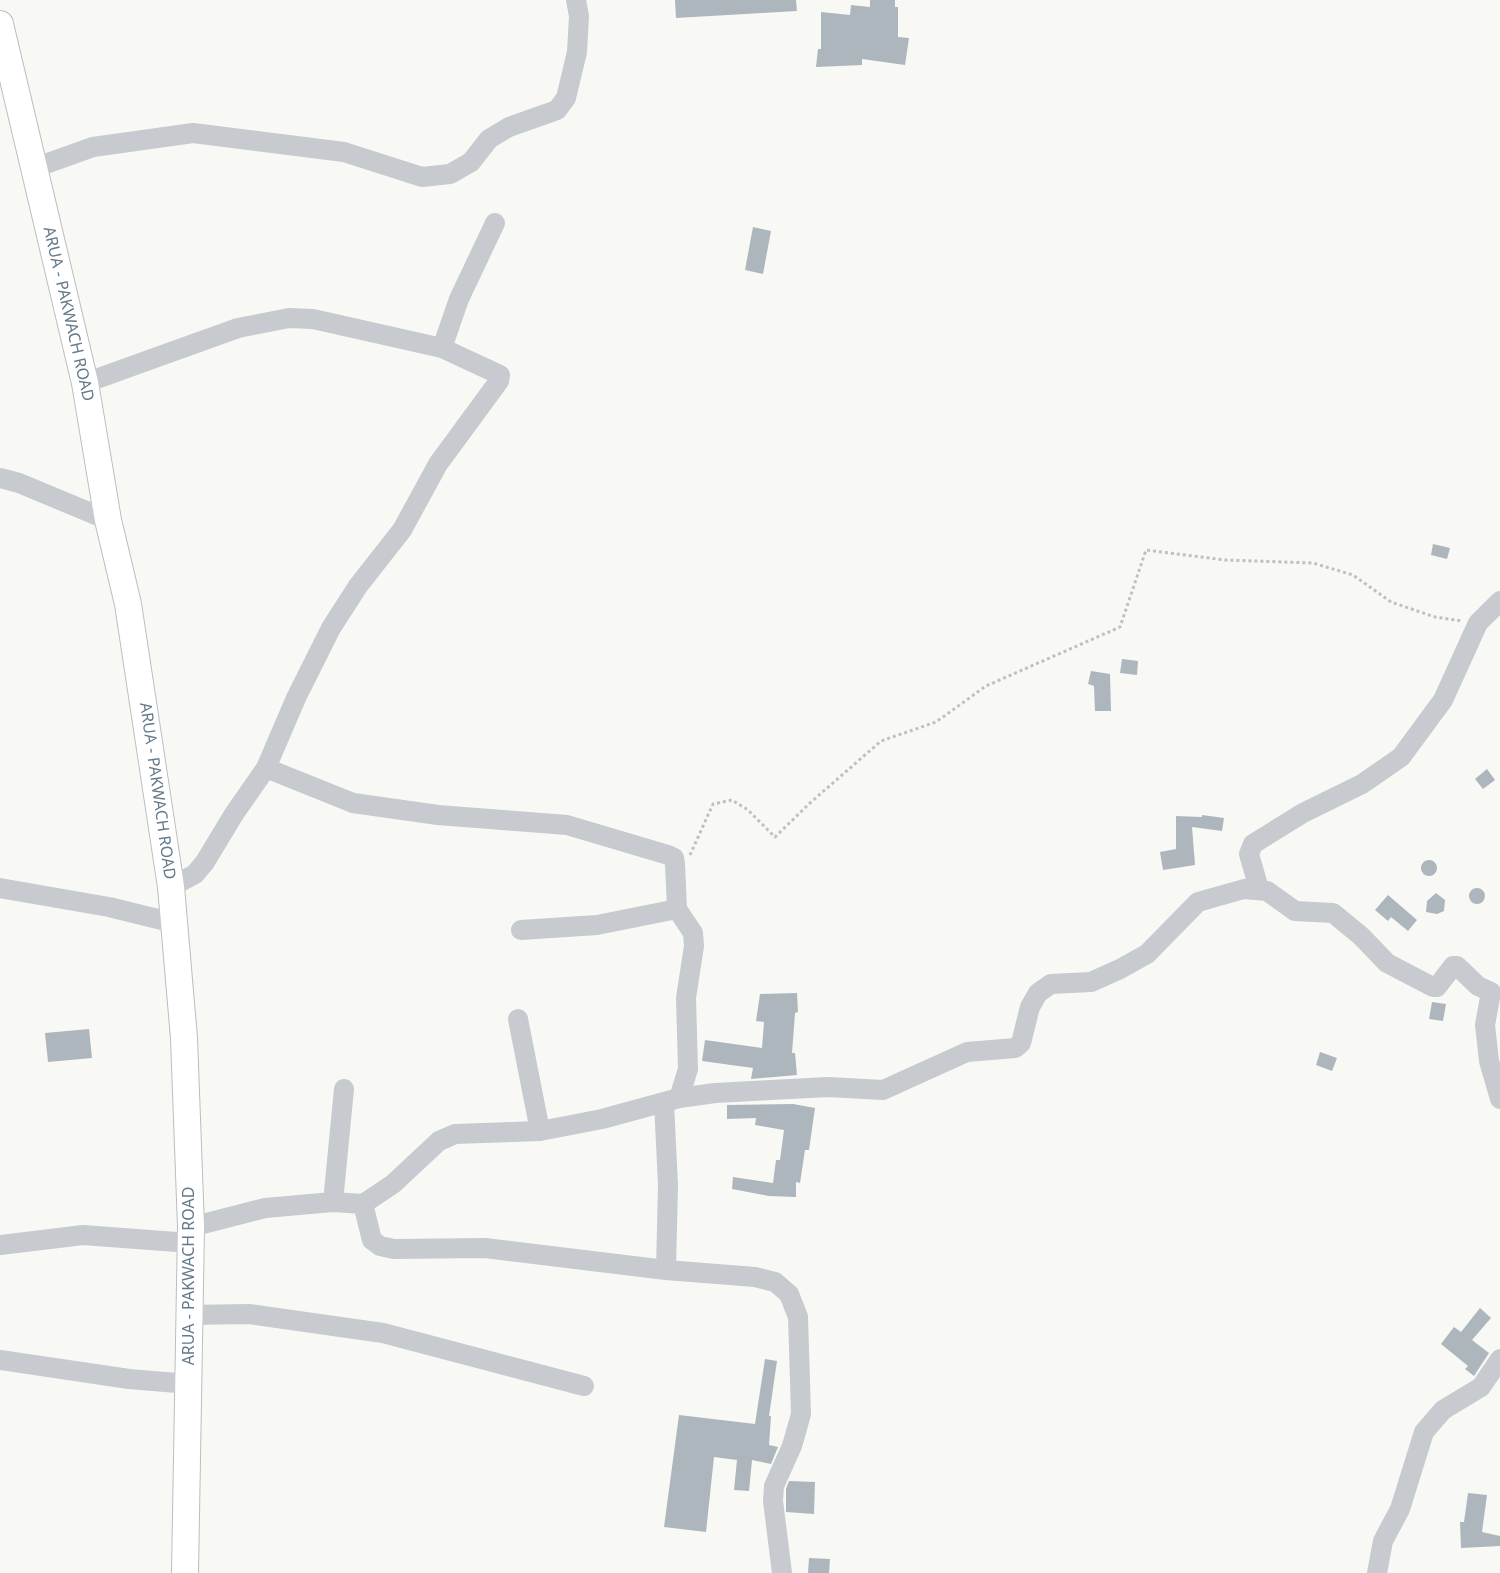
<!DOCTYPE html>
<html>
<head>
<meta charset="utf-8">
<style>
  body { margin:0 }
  canvas { display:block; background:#f8f8f4 }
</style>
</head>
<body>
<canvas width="1500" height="1573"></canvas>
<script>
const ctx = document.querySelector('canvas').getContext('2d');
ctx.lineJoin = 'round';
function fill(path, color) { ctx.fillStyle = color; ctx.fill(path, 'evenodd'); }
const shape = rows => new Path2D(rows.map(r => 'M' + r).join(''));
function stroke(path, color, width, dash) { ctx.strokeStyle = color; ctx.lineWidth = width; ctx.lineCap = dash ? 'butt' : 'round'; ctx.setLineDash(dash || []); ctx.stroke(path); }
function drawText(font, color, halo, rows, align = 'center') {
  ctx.font = font + ' "Noto Sans",sans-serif'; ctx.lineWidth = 6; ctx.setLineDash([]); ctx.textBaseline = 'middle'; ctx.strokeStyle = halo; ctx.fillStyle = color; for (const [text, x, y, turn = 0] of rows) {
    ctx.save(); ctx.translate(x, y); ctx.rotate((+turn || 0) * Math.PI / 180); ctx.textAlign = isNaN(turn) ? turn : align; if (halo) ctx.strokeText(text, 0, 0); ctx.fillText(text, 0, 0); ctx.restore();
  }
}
fill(shape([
  [675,0,796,0,797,11,676,18],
  [870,0,895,0,895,7,898,7,898,37,909,38,905,65,862,59,862,65,816,67,818,49,821,49,821,12,850,15,851,5,870,7],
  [753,227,771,231,763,274,745,270],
  [1433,544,1450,548,1447,559,1431,555],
  [1122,659,1138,661,1137,675,1120,673],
  [1091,671,1110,674,1111,711,1095,711,1094,686,1088,684],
  [1487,769,1495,780,1483,789,1475,779],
  [1202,815,1224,818,1222,831,1192,827,1195,865,1163,870,1160,852,1176,849,1176,816,1202,817],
  '1421 868a8 8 0 1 1 16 0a8 8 0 1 1-16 0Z',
  '1469 896a8 8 0 1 1 16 0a8 8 0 1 1-16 0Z',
  [1436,893,1445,900,1444,911,1437,914,1426,912,1427,901],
  [1388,895,1417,920,1408,931,1391,917,1388,921,1375,910],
  [797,993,798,1012,795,1013,792,1053,795,1053,797,1075,751,1079,753,1068,702,1061,705,1040,762,1048,764,1022,756,1021,760,994],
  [1432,1002,1446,1004,1443,1021,1429,1019],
  [89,1029,92,1058,48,1062,45,1033],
  [1320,1052,1337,1058,1332,1071,1316,1065],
  [793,1104,815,1108,809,1150,805,1150,800,1183,796,1182,796,1197,769,1196,732,1189,733,1177,773,1183,776,1160,780,1160,784,1130,755,1125,756,1118,727,1119,727,1105],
  [1480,1308,1491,1318,1472,1340,1489,1353,1474,1376,1465,1369,1468,1366,1441,1344,1454,1327,1461,1332],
  [765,1359,777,1361,769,1416,771,1416,769,1445,778,1447,771,1464,752,1460,749,1491,734,1490,737,1460,714,1457,706,1532,664,1527,679,1415,755,1424],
  [789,1481,815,1482,814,1514,786,1512,786,1489],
  [1468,1493,1487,1495,1482,1532,1500,1536,1500,1546,1461,1548,1460,1522,1464,1522],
  [809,1558,830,1559,829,1573,808,1573]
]), '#aeb6bd');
const major = shape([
  [0,24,85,383,108,520,128,604,171,887,184,1038,191,1227,185,1573]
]);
stroke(major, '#babec2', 28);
stroke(shape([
  [690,855,713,804,732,800,748,810,775,837,810,803,881,741,936,722,986,686,1120,627,1146,550,1225,560,1313,563,1353,575,1391,602,1435,617,1462,621]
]), '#bec1c3', 3, [3, 3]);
stroke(shape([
  [34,168,93,147,193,133,344,152,422,177,450,174,471,162,489,139,509,127,557,110,566,98,577,52,579,16,576,0],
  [442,348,459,299,495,223],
  [85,383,238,328,289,318,313,319,442,348,500,375,499,381,438,464,402,530,358,586,331,628,296,698,266,768],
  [0,478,19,483,108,520],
  [171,887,195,874,205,862,234,814,266,768,353,803,438,815,567,825,668,855,674,858,675,864,677,909,693,933,694,946,686,998,688,1069,679,1098],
  [0,888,109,907,174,923],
  [1259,889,1249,854,1253,844,1303,813,1362,784,1401,757,1443,700,1478,623,1500,601],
  [521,930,597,925,677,909],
  [518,1019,540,1131],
  [333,1202,344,1089],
  [363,1204,393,1184,439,1141,455,1134,540,1131,602,1119,679,1098,715,1093,828,1087,883,1090,967,1052,1015,1048,1021,1043,1030,1007,1038,993,1051,984,1091,982,1120,969,1147,954,1198,902,1244,889,1267,891,1295,911,1333,913,1361,936,1387,963,1433,987,1437,987,1453,966,1457,966,1478,986,1491,992,1485,1025,1489,1061,1500,1099],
  [191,1227,265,1208,333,1202,363,1204,372,1240,380,1246,394,1249,485,1248,666,1270,668,1185,664,1103],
  [0,1245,83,1235,190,1243],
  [666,1270,755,1277,775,1282,789,1294,798,1317,801,1414,792,1446,774,1486,773,1501,782,1573],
  [190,1315,249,1314,383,1333,584,1386],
  [0,1360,129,1379,189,1384],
  [1377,1573,1383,1541,1400,1509,1424,1432,1443,1410,1481,1387,1500,1359]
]), '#c7cbcf', 20);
stroke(major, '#fff', 26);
drawText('16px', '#647989', '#fff', [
  ["ARUA - PAKWACH ROAD",68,314,77],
  ["ARUA - PAKWACH ROAD",157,791,82],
  ["ARUA - PAKWACH ROAD",189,1276,-90]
]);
</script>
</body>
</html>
